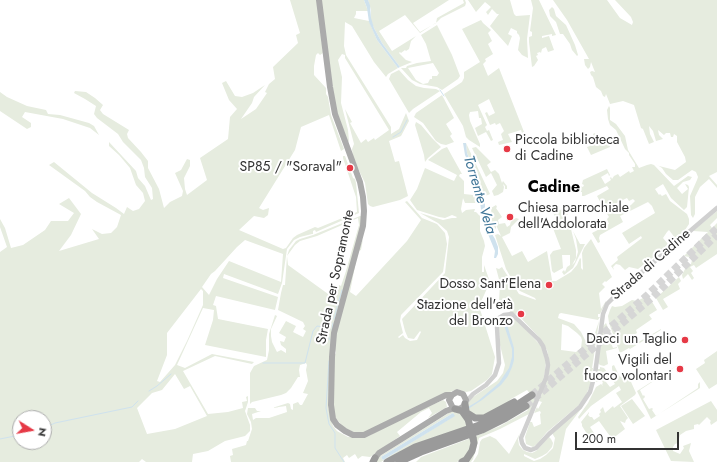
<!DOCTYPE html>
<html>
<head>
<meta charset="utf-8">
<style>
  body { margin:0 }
  #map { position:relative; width:717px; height:462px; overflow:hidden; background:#fff; font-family:Jost,sans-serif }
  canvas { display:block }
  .north { position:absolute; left:12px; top:410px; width:40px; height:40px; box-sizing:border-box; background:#fff; border:1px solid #adadad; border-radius:50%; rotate:101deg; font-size:11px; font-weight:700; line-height:16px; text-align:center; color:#333 }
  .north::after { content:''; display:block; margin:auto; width:14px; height:18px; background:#e63946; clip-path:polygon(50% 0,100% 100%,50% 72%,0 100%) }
  .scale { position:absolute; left:575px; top:432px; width:104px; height:18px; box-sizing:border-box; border:2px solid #333; border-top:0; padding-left:5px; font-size:12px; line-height:14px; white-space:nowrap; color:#333; -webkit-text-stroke:3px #fff; paint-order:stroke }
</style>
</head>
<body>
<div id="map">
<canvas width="717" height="462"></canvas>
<div class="north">N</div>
<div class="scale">200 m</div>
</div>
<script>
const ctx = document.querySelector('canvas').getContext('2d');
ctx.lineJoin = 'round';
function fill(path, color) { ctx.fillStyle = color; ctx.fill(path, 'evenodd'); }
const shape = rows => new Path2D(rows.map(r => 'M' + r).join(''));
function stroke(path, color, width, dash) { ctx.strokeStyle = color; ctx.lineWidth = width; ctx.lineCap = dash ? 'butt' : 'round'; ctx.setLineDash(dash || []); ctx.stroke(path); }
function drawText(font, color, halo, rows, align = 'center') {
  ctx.font = font + ' Jost,sans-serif'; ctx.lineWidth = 4; ctx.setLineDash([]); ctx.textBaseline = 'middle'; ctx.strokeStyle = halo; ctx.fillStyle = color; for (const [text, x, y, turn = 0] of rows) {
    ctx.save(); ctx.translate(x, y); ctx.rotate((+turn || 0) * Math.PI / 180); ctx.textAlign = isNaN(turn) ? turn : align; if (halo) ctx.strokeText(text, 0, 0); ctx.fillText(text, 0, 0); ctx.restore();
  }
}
fill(shape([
  [290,0,317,0,323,53,320,55,318,53,316,55,314,66,314,75,326,88,326,94,328,97,331,115,344,149,341,151,329,115,301,127,295,150,259,208,263,210,269,208,268,215,264,218,254,216,239,230,283,249,286,248,293,238,297,235,315,227,318,228,357,212,356,197,343,158,343,156,345,156,353,178,355,179,356,183,359,213,316,232,315,230,313,231,313,234,312,234,300,237,294,240,287,249,282,283,278,294,224,274,223,278,278,297,275,310,216,296,213,305,216,306,218,319,268,329,266,340,266,357,205,345,213,320,214,310,203,308,177,365,185,368,212,354,254,362,252,364,215,356,183,371,208,414,228,412,243,408,242,402,247,401,246,397,248,396,248,402,245,411,250,425,250,431,245,436,225,441,208,451,193,454,192,462,146,462,142,459,139,462,0,462,0,252,7,247,0,227,0,219,5,228,11,248,23,245,45,230,51,221,68,221,74,213,59,204,69,198,81,214,71,235,59,251,99,239,92,229,102,234,111,233,117,227,121,215,97,202,90,197,85,191,49,165,54,162,92,193,116,208,124,214,127,207,133,211,139,209,145,201,143,193,136,185,130,168,119,155,109,146,109,142,136,171,138,178,145,186,151,200,153,199,152,188,145,177,144,168,141,160,123,142,118,134,97,118,94,114,96,106,85,99,74,93,75,91,86,92,95,98,103,105,100,110,103,114,129,130,127,134,128,138,141,152,148,161,148,168,159,189,164,208,170,202,182,196,183,191,175,173,181,170,187,159,190,160,190,166,184,178,185,189,187,195,207,180,200,158,228,139,230,117,237,109,229,100,222,83,226,81,235,96,242,97,253,93,265,85,254,97,252,103,241,119,256,109,267,93,265,92,269,84,275,79,273,67,298,43,296,35,300,33],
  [245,240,283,254,281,282,229,261,217,279,209,295,202,287,211,274,215,271,237,247],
  [201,289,203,291,203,305,187,341,175,365,160,382,157,381,167,355,167,333],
  [175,374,184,389,190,386,207,416,175,429,147,434,137,408,152,393,162,390],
  [20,418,44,418,44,442,20,442],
  [320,0,364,0,368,11,356,11,356,14,354,18,369,21,377,40,398,68,388,74,386,77,374,62,352,26,345,22,344,46,346,55,391,127,391,134,399,129,406,113,409,121,401,136,389,141,395,162,399,161,408,196,400,200,373,207,370,206,368,204,365,183,353,158,352,149,354,144,345,109,352,122,350,123,361,143,366,139,368,142,374,138,375,140,389,130,345,58,345,55,342,54,338,60,342,77,341,103,348,130,349,141,348,142,336,109],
  [368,0,449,0,413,23,420,32,436,23,437,18,464,3,463,0,465,0,466,3,465,6,441,18,437,22,420,33,405,15,379,31,392,51,416,36,411,41,409,49,406,51,405,50,401,53,400,52,399,53,406,60,412,62,400,67,382,43,374,28,371,21,371,10],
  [468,0,510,0,514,14,516,16,530,15,527,39,528,58,522,55,518,50,520,38,519,35,517,33,517,31,511,28,508,34,512,36,508,46,490,26,499,14,497,14,492,9,488,15,486,12,491,7,485,2,476,12],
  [531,0,539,0,556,35,552,36,552,34,542,36,542,38,549,36,554,50,548,52,546,47,542,49,541,53,540,52,537,53,538,55,536,56,538,60,534,66,532,67,529,42,529,37,532,36,532,32,530,31,533,8],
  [553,0,607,0,620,18,632,25,633,22,631,17,615,0,717,0,717,172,709,176,717,185,717,188,709,179,700,187,695,197,695,214,693,218,691,215,690,196,697,180,698,177,696,172,692,170,678,180,673,180,666,174,662,168,654,163,659,166,675,170,686,162,685,157,677,142,677,136,674,134,673,137,671,137,670,133,666,133,664,135,658,130,659,135,663,139,656,141,653,131,649,126,650,134,654,142,649,144,643,129,641,128,634,105,623,101,610,104,606,94,605,97,603,96,601,91,596,87,593,77,591,75,590,72,592,71,595,72,591,62,590,67,588,69,585,65,584,59,589,59,567,20],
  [552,7,554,9,556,16,566,25,575,45,578,55,577,56,572,50,570,44,563,34,560,34,556,22,550,16,549,10],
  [481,20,483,23,491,30,488,33,492,41,488,44,493,54,485,59,486,61,483,64,488,76,499,68,524,132,522,133,521,130,508,134,512,142,499,145,498,142,503,140,501,134,504,131,500,123,496,125,495,123,490,125,485,113,487,112,489,116,495,113,489,99,478,105,487,125,485,127,487,131,489,130,493,140,491,141,486,132,478,136,475,128,482,124,481,118,479,118,478,111,470,112,469,115,470,121,480,144,480,147,469,140,466,137,463,126,444,94,462,82,464,78,464,72,480,62,462,29],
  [437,25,452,55,460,76,458,79,442,90,437,87,420,84,412,80,401,68,406,68,407,66,417,63,431,61,426,44,421,35],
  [433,63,439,73,437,76,432,76,432,79,430,79,428,83,423,84,416,80,408,68],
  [399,70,408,80,416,86,424,88,436,89,440,91,413,109,409,113,389,79,391,74],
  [0,92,7,97,27,106,46,110,48,114,60,115,89,123,94,126,99,135,90,128,63,119,25,112,22,117,31,123,31,127,27,129,0,111],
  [442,95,454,118,446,124,452,134,450,136,454,142,446,145,441,144,436,141,423,123,414,117,416,113],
  [609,106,610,108,610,120,616,124,625,136,628,150,639,168,647,165,651,164,654,165,674,186,688,176,692,177,690,180,683,182,677,188,682,194,688,189,685,184,688,185,689,187,687,207,684,210,671,198,663,184,655,189,659,195,660,194,662,196,666,194,670,201,687,214,689,219,689,224,685,230,675,238,669,230,667,232,663,238,668,244,662,250,661,249,659,250,660,252,638,269,629,267,625,270,620,265,616,264,613,267,614,270,611,266,618,260,617,257,642,238,641,236,629,244,622,233,655,213,652,206,648,202,620,216,623,222,600,235,599,238,600,242,598,243,592,233,609,224,607,219,609,217,606,212,622,205,624,209,631,205,635,201,633,199,629,201,627,198,604,209,597,196,609,189,607,186,584,196,582,196,582,192,581,192,578,185,583,187,584,185,582,184,583,180,607,169,610,175,609,176,608,173,601,177,605,184,611,180,610,178,611,177,612,179,614,176,618,174,620,177,629,171,630,173,634,171,632,167,635,167,635,164,629,155,629,153,625,149,616,130,610,125,608,119,607,110],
  [416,122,421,125,432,138,441,147,428,158,425,162,424,155,415,125],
  [595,133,599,142,607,139,610,147,591,155,587,147,590,146,589,142,592,143,592,141,595,139,593,134],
  [466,143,490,194,488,195,483,196,478,178,467,153],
  [447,147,462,174,460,174,459,176,464,181,464,194,473,195,473,198,474,196,477,201,475,203,465,203,463,198,461,209,462,213,466,210,475,209,474,212,476,212,480,216,480,231,484,241,485,246,482,257,482,272,484,272,484,265,490,282,479,306,495,357,492,374,487,380,471,391,466,392,457,389,412,409,370,431,361,433,353,432,343,427,335,417,334,414,334,356,336,353,334,345,338,322,358,251,363,239,361,250,358,251,350,292,356,296,407,241,421,220,405,202,407,201,422,218,437,224,445,233,447,244,443,272,401,315,400,321,403,333,398,337,399,338,403,335,405,338,410,341,417,340,421,332,420,331,414,339,408,338,405,331,402,319,445,273,449,237,447,231,438,223,420,213,443,220,452,218,456,218,457,217,452,215,445,218,439,217,417,210,410,200,417,189,425,168,454,181,457,175,428,160,442,149],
  [476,147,491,162,487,165,491,172,495,170,499,174,502,183,503,181,507,186,507,189,505,189,505,186,503,184,504,187,503,192,498,195,494,196,492,191,497,185,491,173,486,177,472,148],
  [496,205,497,207,496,208,502,217,498,220,499,224,505,223,507,227,510,225,511,221,516,218,519,219,511,227,510,233,502,237,512,256,522,251,528,262,547,251,552,280,551,281,556,281,571,272,577,265,580,258,581,259,581,268,583,270,582,253,584,248,591,239,612,277,606,282,605,281,602,284,605,287,599,293,601,309,606,301,606,302,600,314,598,314,598,317,600,317,598,320,561,313,559,314,558,318,574,324,581,332,585,340,588,341,595,333,599,321,593,362,592,368,593,368,591,379,592,380,586,395,579,405,547,432,537,444,533,447,526,444,525,437,530,422,532,422,534,427,541,424,540,414,541,413,540,411,534,413,537,407,538,409,542,402,539,401,548,378,549,359,547,350,538,336,518,315,510,312,506,303,502,300,499,302,500,283,496,268,499,269,502,267,519,294,536,300,535,298,520,291,517,288,506,269,495,235,498,234,501,236,496,225,496,229,492,225,490,221,492,219,491,208],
  [562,324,568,326,577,333,581,337,582,340,581,348,576,352,561,350],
  [555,208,556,211,564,209,568,214,564,217,570,225,576,250,576,258,572,265,575,262,578,252,576,239,573,231,580,244,585,244,573,268,564,275,562,272,564,270,565,272,567,267,570,265,570,255,562,255,563,268,554,273,552,271,550,255,553,251,561,249,551,223,554,222,553,220,556,218,551,209],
  [717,211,717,218,710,225,712,228,717,223,717,254,696,268,694,265,690,267,693,271,691,273,694,278,692,280,688,274,683,279,682,275,685,269,691,264,692,260,689,257,684,256,708,232,693,231],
  [360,216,362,216,361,226,335,319,332,333,328,407,333,426,337,431,348,437,363,437,369,436,392,423,443,400,446,402,447,407,428,418,432,413,429,408,421,412,397,432,400,436,370,457,362,456,358,459,355,454,349,458,347,455,343,458,345,462,231,462,230,456,233,455,232,449,246,445,247,441,248,441,252,429,251,422,247,414,248,408,255,408,257,411,261,411,252,414,253,420,256,418,269,418,287,412,286,406,272,408,288,403,290,404,291,409,293,410,293,404,298,402,300,405,302,405,308,394,303,393,308,381,306,370,307,365,306,363,300,365,299,370,300,377,298,377,291,388,286,393,281,395,252,402,250,404,250,373,254,366,267,360,269,350,269,334,275,315,277,316,271,329,271,336,272,342,277,352,281,350,286,353,286,349,281,345,280,341,284,342,286,337,279,333,286,321,296,326,293,332,303,337,306,331,303,329,305,326,303,322,278,310,281,293,283,285,285,285,287,256,289,250,296,241,300,239,313,235],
  [358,218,359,225,346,271,341,286,339,285,335,299,288,265,287,256,295,245,300,241,317,236],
  [679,277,681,281,678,284,680,289,663,299,668,307,663,310,656,298],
  [644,294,651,300,657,310,649,315,652,319,636,330,637,333,630,337,635,344,661,329,661,330,630,349,629,348,620,353,609,323,608,316,610,310,612,306,615,307,622,306,632,300,637,301,643,298],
  [511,316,516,319,541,346,546,362,544,379,529,414,500,429,479,438,473,459,471,462,467,462,476,436,500,426,528,410,524,404,533,397,527,390,511,399,507,404,483,417,470,413,468,403,470,399,497,381,503,373,505,365,500,345,499,324,502,319],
  [606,323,614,341,611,343,613,348,617,347,617,348,606,351,608,364,604,366,600,365,598,363,603,326],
  [717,351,717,384,709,389,696,369,705,363,704,360],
  [684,361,640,390,643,396,644,395,645,397,643,399,649,409,652,408,653,409,652,410,656,416,698,388,698,384,700,382,700,388,697,390,651,419,637,391],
  [614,365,620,377,627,373,636,393,635,395,620,406,628,418,626,420,625,423,620,421,625,429,612,439,599,421,590,427,594,433,589,437,582,426,582,424,581,422,589,412,589,413,588,415,590,417,592,417,594,420,600,416,599,414,601,412,600,410,603,407,605,413,613,406,614,408,622,402,616,393,621,390,619,386,591,406,579,419,578,417,588,403,596,387,601,384,603,386,602,384,603,383,602,381,596,382,597,369,600,369,600,367,604,368,607,372,608,373,606,382,610,387,615,384,613,381,615,379,612,369,612,366],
  [632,399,645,416,633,424,621,406],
  [711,401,717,410,717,421,711,425,710,422,711,421,707,417,699,425,698,424,694,425,694,429,686,431,680,435,678,443,675,444,673,447,673,451,680,454,684,448,683,446,691,443,689,451,694,462,671,461,656,430],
  [584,405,566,429,559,462,473,462,478,454,480,442,482,439,490,436,496,439,509,454,520,433,518,439,519,445,523,450,527,452,532,453,536,451,549,437,551,439,553,443,552,447,547,453,542,456,535,459,524,454,524,456,534,461,540,459,546,455,553,448,555,438,552,433],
  [452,411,463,415,467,427,386,459,381,462,376,462,380,456],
  [453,413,454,416,383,460,381,457],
  [471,438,472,442,469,450,464,458,457,462,416,462,421,457]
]), '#e6ecdf');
fill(shape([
  [364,0,368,0,370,5,371,18,374,28,382,43,400,67,398,68,377,40,369,22,367,8],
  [463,143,466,143,467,153,482,191,485,202,485,217,489,229,495,239,498,247,498,254,496,258,494,258,495,251,485,227,481,210,479,191,475,176,465,155],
  [505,318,514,348,514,360,512,367,508,376,501,385,482,400,468,409,468,407,478,401,499,383,509,368,512,357,512,349,502,319],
  [453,413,455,416,383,460,381,457]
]), '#cfe2ee');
stroke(shape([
  [440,90,444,96],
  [393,137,401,132,407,120],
  [337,307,342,290],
  [334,319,337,308],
  [332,330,333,323],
  [329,361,326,408,329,424,335,433,335,448,344,462],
  [263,363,305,363,313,331,317,326,324,327,330,340],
  [149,391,157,386,171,374],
  [44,428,55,423,132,407,138,401],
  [0,439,20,435]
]), '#cfe2ee', 1);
stroke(shape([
  [532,395,646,296,717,228],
  [526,406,652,298,717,235]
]), '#d6d6d6', 7, [7, 3.5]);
stroke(shape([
  [466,402,473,394,486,385,495,375,499,363,497,327,498,321,499,318,504,315,512,314,539,340,543,346,547,359,548,365,546,378,521,438,522,443,525,448,531,450,536,448,549,434,580,407,590,392,595,374,603,314,607,304,621,290,717,208]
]), '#d0d0d0', 4.5);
stroke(shape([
  [319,0,330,87,335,114,360,182,363,197,364,211,363,226,334,333,332,357,331,405,333,419,337,425,345,431,353,435,364,435,446,395,452,395,457,392,463,394,466,400,464,406,460,409,453,408,449,400,452,395],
  [375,458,379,453,400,440,446,411,454,408]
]), '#ababab', 6);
stroke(shape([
  [465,404,467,417],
  [455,409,462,411,467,418],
  [467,413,475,418,484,418,514,402],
  [373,462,375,458],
  [387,462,415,447,491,421,503,414,532,395],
  [399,462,421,452,482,430,506,418,526,406],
  [462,462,466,460,472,451,474,443,473,438]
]), '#9a9a9a', 7);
stroke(shape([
  [468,419,473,438]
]), '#9a9a9a', 7);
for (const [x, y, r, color] of [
  [507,149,4,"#e63946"],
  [350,168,4,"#e63946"],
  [510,217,4,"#e63946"],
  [549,285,4,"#e63946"],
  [521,314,4,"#e63946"],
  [685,340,4,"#e63946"],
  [680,369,4,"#e63946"]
]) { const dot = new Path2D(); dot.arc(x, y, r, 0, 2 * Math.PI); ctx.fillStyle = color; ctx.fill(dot); stroke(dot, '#fff', 1.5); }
drawText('14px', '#333', '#fff', [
  ["Piccola biblioteca",515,141,"left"],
  ["di Cadine",515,157,"left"],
  ["SP85 / \"Soraval\"",342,168],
  ["Chiesa parrochiale",518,209,"left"],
  ["dell'Addolorata",518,225,"left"],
  ["Dosso Sant'Elena",541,285],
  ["Stazione dell'età",513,306],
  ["del Bronzo",513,322],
  ["Dacci un Taglio",677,340],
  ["Vigili del",672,361],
  ["fuoco volontari",672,377]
], 'right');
drawText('14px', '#333', '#fff', [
  ["Strada di Cadine",651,265,-41],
  ["Strada per Sopramonte",336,277,-78]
]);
drawText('italic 15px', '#3f7597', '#fff', [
  ["Torrente Vela",479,195,73]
]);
drawText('bold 16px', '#000', '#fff', [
  ["Cadine",554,188]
]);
</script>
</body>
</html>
